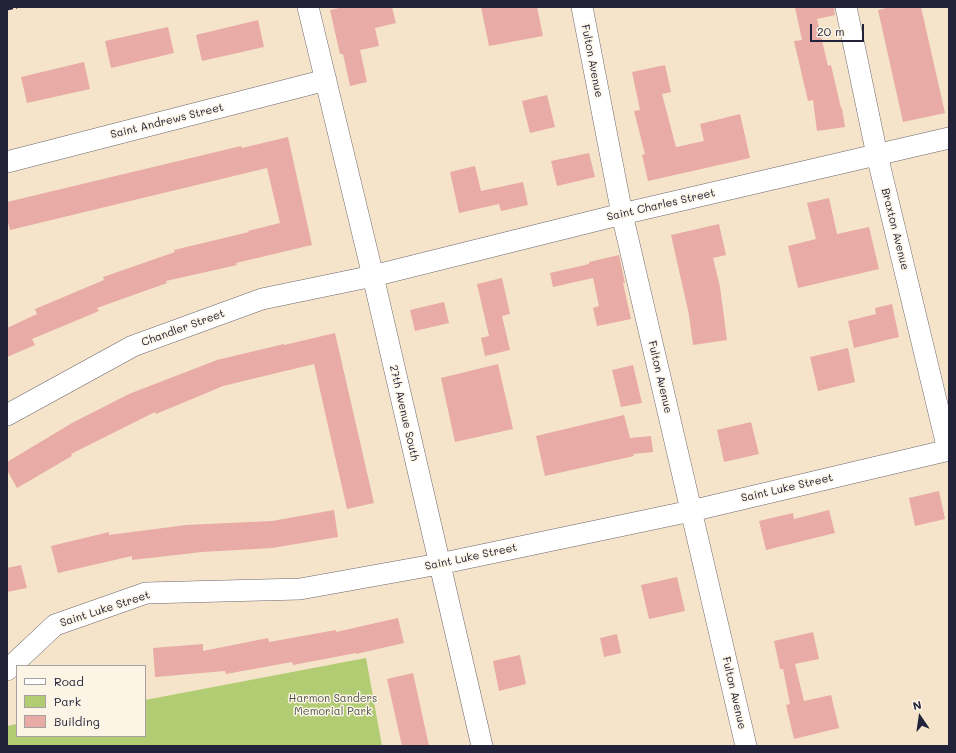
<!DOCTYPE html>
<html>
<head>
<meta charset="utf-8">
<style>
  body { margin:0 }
  #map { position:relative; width:956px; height:753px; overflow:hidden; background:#f5e4ca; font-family:Mali,sans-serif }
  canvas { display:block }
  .frame { position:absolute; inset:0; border:8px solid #22223b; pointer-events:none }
  .legend { position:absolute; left:16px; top:665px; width:130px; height:72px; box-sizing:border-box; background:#fcf5e5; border:1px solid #a5a1a1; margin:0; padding:5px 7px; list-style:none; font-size:12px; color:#22223b }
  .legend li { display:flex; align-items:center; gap:8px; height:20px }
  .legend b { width:20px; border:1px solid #a5a1a1 }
  .north { position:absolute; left:900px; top:697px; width:40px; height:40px; -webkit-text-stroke:3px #fcf5e5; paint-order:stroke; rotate:347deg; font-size:11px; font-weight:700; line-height:16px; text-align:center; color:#22223b }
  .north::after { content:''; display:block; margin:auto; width:14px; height:18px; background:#22223b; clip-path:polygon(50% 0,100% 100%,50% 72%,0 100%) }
  .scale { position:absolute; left:810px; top:24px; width:54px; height:18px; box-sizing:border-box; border:2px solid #22223b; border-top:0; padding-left:5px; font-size:12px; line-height:14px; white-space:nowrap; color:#22223b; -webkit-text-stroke:3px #fcf5e5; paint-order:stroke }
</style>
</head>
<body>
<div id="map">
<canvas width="956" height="753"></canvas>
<div class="frame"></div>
<ul class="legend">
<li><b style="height:5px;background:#fff"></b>Road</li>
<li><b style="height:11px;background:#b1cc72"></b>Park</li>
<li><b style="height:11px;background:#e8aba6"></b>Building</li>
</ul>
<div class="north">N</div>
<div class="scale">20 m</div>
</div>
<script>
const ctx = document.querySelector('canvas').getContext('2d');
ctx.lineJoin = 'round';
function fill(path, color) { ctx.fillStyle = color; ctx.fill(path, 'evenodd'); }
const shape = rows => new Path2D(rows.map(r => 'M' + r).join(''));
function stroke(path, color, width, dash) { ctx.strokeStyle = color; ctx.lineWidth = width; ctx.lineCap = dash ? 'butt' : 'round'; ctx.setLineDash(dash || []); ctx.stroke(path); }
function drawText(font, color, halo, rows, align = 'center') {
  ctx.font = font + ' Mali,sans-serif'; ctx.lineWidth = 3; ctx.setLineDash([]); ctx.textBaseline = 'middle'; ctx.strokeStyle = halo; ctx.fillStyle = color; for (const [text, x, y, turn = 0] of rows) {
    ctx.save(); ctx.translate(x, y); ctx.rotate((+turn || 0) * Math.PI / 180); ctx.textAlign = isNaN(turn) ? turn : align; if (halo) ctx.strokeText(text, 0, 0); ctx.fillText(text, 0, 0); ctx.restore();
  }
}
fill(shape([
  [366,658,382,746,7,746,7,726,17,724,17,736,145,736,145,700]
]), '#b1cc72');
fill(shape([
  [344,7,392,7,396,23,375,28,379,46,360,50,367,82,350,86,343,54,340,54,330,10],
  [481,7,537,7,543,36,489,46],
  [795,7,834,7,835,15,817,19,828,66,831,65,841,108,842,108,845,127,817,131,813,100,808,101,794,41,802,40],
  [890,7,921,7,945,113,903,122,878,10],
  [258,20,264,47,202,61,196,35],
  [168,27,174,53,111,68,105,41],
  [84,62,90,89,27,103,21,77],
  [665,65,671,92,662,94,676,147,704,141,700,124,740,114,750,158,648,181,642,155,645,154,634,111,640,110,632,72],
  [547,95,555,127,530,133,522,101],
  [288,137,312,245,236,263,237,265,166,281,167,283,97,308,99,311,32,339,35,345,7,357,7,328,37,314,35,309,104,280,103,277,175,252,174,250,249,232,248,231,280,223,267,168,10,230,7,218,7,202,241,146,242,148],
  [589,153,595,177,557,186,551,161],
  [475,166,481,191,523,182,528,205,501,211,499,204,459,213,450,172],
  [829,198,837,234,869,227,879,269,798,288,788,246,816,239,807,203],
  [719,224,726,255,713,258,720,287,727,340,693,345,689,315,671,235],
  [619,255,625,283,623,283,631,319,597,326,593,308,599,306,593,278,553,287,550,273,589,264,589,262],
  [502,278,510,314,502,316,510,350,485,356,481,338,489,336,477,284],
  [444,302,449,323,415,331,410,310],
  [892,304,899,337,854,348,848,321,876,314,875,308],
  [335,333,374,503,347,509,314,364,223,386,156,414,155,412,71,454,72,456,17,488,7,470,7,462,72,423,129,394,217,360,284,344,284,345],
  [848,348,855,382,818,391,810,357],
  [498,364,513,429,455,442,441,378],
  [633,365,642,403,621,407,612,370],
  [624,415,630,438,651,436,653,452,633,454,634,456,545,476,536,436],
  [751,422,759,454,724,462,717,430],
  [939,491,945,519,915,526,909,498],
  [334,510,338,537,272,548,202,552,132,560,132,556,58,573,51,546,109,532,109,535,186,525,272,521],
  [829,510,835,533,766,550,759,521,793,513,794,519],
  [21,565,27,588,7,592,7,568],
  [677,577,685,611,649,619,641,585],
  [398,618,404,643,356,654,356,653,293,665,292,662,226,674,225,671,155,677,153,648,203,644,203,651,268,638,269,642,336,630,336,632],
  [813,632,819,659,795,664,804,701,831,695,839,728,794,739,786,705,790,704,783,669,780,669,774,641],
  [617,634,621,653,604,657,600,638],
  [520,655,526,684,499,691,493,661],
  [413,673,429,746,402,746,387,679]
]), '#e8aba6');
const minor = shape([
  [308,7,373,276,482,746],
  [582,7,622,214,746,746],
  [846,7,877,155,948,450],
  [7,162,326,80],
  [7,415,133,346,262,299,373,276,622,214,949,138],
  [7,670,55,625,146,593,300,589,439,564,691,511,949,450]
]);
stroke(minor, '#6c666d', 22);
stroke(minor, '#fff', 21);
stroke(shape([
  [7,9,17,7]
]), '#22223b', 3, [6, 3]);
drawText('11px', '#22223b', '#fcf5e5', [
  ["Fulton Avenue",592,61,79],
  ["Saint Andrews Street",167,121,-14],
  ["Saint Charles Street",661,205,-13],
  ["Braxton Avenue",895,229,76],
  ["Chandler Street",183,328,-20],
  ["Fulton Avenue",660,377,77],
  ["27th Avenue South",404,413,77],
  ["Saint Luke Street",787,488,-13],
  ["Saint Luke Street",471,557,-12],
  ["Saint Luke Street",105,609,-18],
  ["Fulton Avenue",734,693,77]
]);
drawText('11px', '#4d554c', '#fcf5e5', [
  ["Harmon Sanders",333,699],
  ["Memorial Park",333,712]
]);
</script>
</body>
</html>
